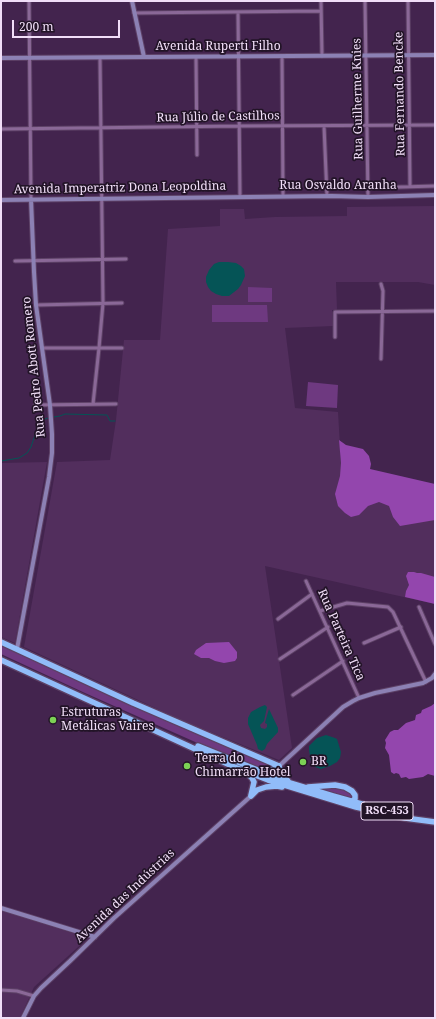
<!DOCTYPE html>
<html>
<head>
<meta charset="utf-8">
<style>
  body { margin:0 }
  #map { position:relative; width:436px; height:1019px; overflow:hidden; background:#43244e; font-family:"Noto Serif",serif }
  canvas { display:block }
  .frame { position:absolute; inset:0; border:2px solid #f1def8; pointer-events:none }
  .scale { position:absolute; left:12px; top:20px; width:108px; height:18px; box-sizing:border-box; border:2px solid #f1def8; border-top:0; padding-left:5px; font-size:12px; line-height:14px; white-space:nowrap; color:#f1def8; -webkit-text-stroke:3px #221427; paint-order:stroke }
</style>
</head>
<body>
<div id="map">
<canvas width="436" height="1019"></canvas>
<div class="frame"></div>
<div class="scale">200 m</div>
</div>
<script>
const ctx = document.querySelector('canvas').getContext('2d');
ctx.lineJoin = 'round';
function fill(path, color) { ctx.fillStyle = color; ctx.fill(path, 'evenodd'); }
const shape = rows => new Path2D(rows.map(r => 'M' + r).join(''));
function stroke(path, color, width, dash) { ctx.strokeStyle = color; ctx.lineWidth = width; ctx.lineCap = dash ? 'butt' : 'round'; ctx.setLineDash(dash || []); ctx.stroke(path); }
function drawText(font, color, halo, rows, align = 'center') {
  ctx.font = font + ' "Noto Serif",serif'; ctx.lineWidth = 3.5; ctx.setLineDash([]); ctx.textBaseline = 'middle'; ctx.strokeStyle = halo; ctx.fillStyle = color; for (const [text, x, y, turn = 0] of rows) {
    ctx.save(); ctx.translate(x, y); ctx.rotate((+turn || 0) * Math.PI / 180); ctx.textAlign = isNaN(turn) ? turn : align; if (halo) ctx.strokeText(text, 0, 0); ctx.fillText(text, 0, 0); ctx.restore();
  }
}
fill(shape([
  [435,206,435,285,418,282,336,282,337,310,332,310,333,326,285,328,295,408,338,412,341,463,435,486,435,604,265,566,292,748,279,760,179,719,24,647,57,462,110,460,116,420,124,340,160,340,168,229,220,226,220,209,244,209,245,219,275,217,347,216,347,207],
  [47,462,15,643,1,637,1,463],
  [1,910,88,938,34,987,20,1018,1,1018]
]), '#522e5d');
fill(shape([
  [248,287,272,288,272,302,248,302],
  [212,305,267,305,268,322,212,322],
  [308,382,338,385,337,408,306,406],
  [1,644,267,762,270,766,270,768,269,769,263,769,202,745,85,693,1,654],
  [331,787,341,788,352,793,352,797,350,798,321,789]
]), '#6e3980');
fill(shape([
  [339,440,346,445,363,449,369,456,371,464,370,469,435,484,435,520,400,526,393,517,389,506,379,502,368,506,359,515,351,517,345,513,338,506,335,494,340,476,341,463],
  [408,572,414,572,417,573,421,573,435,577,435,604,405,597,406,591,409,585,406,576],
  [229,642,237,652,237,658,235,661,224,663,215,661,209,658,201,658,194,654,196,650,206,643],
  [435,703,435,776,428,774,423,777,409,779,406,777,401,778,399,774,396,773,394,774,391,772,389,755,385,748,386,743,385,740,390,732,394,730,398,730,406,723,415,720,416,715,421,713,422,710,431,706]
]), '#9346ad');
fill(shape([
  [219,262,228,262,236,263,241,266,244,269,245,276,241,285,238,289,229,296,222,296,216,294,211,291,208,287,206,282,206,277,209,270,214,264],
  [265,705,267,707,264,721,260,725,261,728,265,729,267,727,267,724,265,723,266,719,269,709,278,728,278,732,267,744,265,749,262,751,258,749,257,745,248,724,248,718,251,712,260,707],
  [326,735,335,738,337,739,341,752,340,758,337,762,330,766,321,769,315,767,311,762,309,750,309,746,317,738]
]), '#055456');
stroke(shape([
  [54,417,60,416,65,414,107,415,110,421,115,421],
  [1,461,19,458,27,453,31,447,37,429,41,422,45,419,48,418]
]), '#055456', 1);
const street = shape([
  [29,1,31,199],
  [321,1,322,56],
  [365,1,368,197],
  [408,1,410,186],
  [238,12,240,197],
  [134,13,321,11],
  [196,57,197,155],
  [282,57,283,196],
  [324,126,327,196],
  [1,129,240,126,435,125],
  [368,188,435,186],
  [15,261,126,259],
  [36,305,122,303],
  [335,337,335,312,435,311],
  [42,348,122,348],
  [381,359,383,291,381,284],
  [93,404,99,348,103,303,100,58],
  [35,405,116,404],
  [306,581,359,698],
  [419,607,435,644],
  [320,611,347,603,388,607,393,612,426,682],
  [278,619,312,594],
  [364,643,401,627],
  [280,659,328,627],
  [293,695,343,661],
  [1,990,17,991,34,996]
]);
const secondary = shape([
  [132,1,144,57],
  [1,58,435,55],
  [1,200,332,196,368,197,435,195],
  [17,649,49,477,52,453,52,434,50,405,36,305,34,272,31,199],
  [279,766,343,707,353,701,359,698,375,693,423,683,432,678,435,674],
  [1,908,95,937],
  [23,1018,34,996,41,988,70,961,114,918,251,796]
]);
const highway = shape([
  [1,642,133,703,279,766],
  [1,660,232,766,268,780,356,807,405,818,435,822],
  [198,746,290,783,333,796,376,808],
  [279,766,281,773,288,781],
  [263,771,270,771,279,766],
  [247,773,252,778,254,782,251,795],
  [308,787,335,785,345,787,352,791,355,795,355,799,349,803],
  [251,796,257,790,266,787,277,786,282,787]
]);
stroke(street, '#5d4166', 5);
stroke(secondary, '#5d4166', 6);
stroke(highway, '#5d4166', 8);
stroke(street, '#8a6897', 3);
stroke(secondary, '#8c81b4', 4);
stroke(highway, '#91bcf9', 5.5);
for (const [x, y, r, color] of [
  [53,720,4,"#7cd155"],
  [303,762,4,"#7cd155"],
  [187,766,4,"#7cd155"]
]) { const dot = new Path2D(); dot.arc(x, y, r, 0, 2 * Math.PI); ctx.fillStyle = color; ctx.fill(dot); stroke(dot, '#221427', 1.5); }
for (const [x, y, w] of [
  [387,811,52]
]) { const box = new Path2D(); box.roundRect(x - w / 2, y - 9, w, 18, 3); ctx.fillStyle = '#221427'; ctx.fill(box); stroke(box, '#f1def8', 1); }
drawText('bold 11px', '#f1def8', null, [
  ["RSC-453",387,811]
]);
drawText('12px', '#f1def8', '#221427', [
  ["Avenida Ruperti Filho",218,47],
  ["Rua Fernando Bencke",400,94,-91],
  ["Rua Guilherme Knies",358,99,-91],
  ["Rua Júlio de Castilhos",218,117,-1],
  ["Rua Osvaldo Aranha",338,186],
  ["Avenida Imperatriz Dona Leopoldina",120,188,-1],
  ["Rua Pedro Abott Romero",34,367,-96],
  ["Rua Parteira Tica",341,635,66],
  ["Avenida das Indústrias",125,896,-43]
]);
drawText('12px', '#f1def8', '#221427', [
  ["Estruturas",61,713],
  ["Metálicas Vaires",61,727],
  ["Terra do",195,759],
  ["Chimarrão Hotel",195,773],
  ["BR",311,762]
], 'left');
</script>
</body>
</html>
